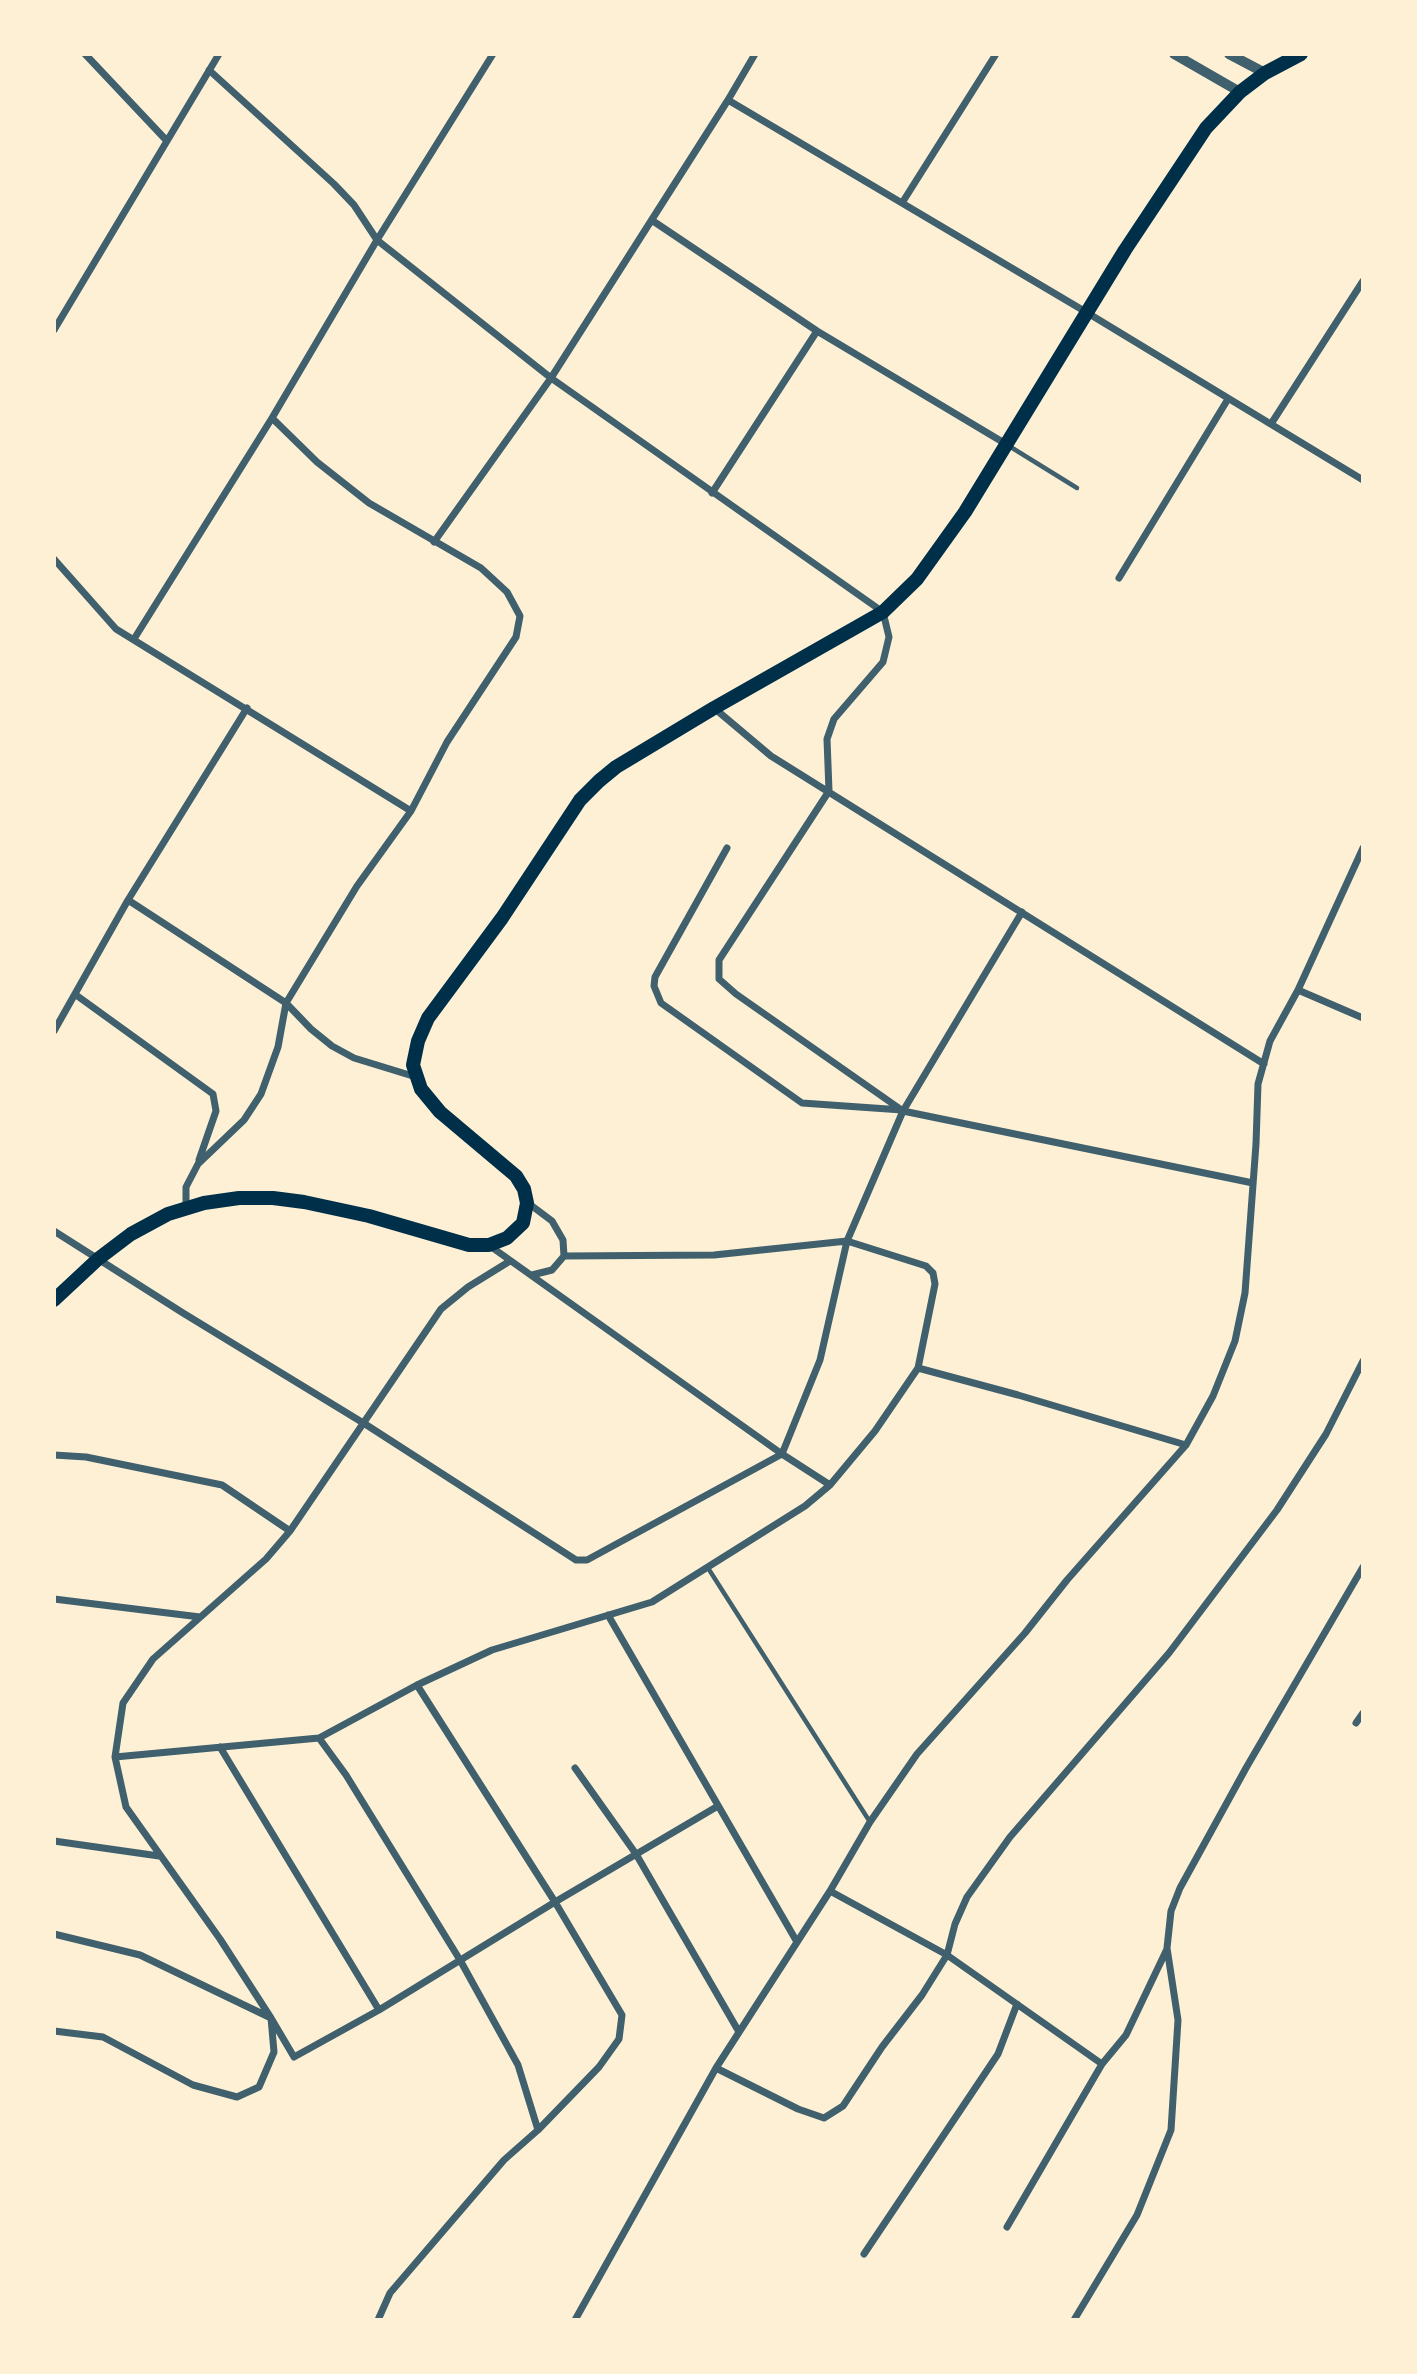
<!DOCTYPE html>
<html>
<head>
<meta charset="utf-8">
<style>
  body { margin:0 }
  #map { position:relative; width:1417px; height:2374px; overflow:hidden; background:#fdf0d5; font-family:"Asap Condensed",sans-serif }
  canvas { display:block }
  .frame { position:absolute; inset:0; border:56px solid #fdf0d5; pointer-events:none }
</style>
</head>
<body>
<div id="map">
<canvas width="1417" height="2374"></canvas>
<div class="frame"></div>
</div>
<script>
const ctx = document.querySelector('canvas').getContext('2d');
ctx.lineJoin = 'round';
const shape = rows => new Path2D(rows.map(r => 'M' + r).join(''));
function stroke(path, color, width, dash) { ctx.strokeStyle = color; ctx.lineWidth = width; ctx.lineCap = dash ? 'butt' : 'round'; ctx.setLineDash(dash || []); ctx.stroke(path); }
stroke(shape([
  [1009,446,1077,488],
  [708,1568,870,1822]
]), '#3f606c', 4.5);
stroke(shape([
  [85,54,167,141],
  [209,70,334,184,354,205,377,240,551,378,883,612,889,637,883,662,834,719,827,739,829,791,719,960,719,979,736,994,903,1111,1253,1183],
  [728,100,1086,312,1363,480],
  [902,203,996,54],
  [653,221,817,331,1006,444],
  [54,330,219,54],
  [1271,424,1363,281],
  [712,493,817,331],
  [434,542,551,378,728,100,755,54],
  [54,559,116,629,411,811],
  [1119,578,1228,399],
  [134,639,272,418,377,240,493,54],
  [714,708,771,756,1264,1064],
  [727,848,655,977,654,986,661,1003,802,1103,902,1110],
  [128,900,286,1003,311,1029,332,1046,354,1058,416,1077],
  [1298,990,1363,1018],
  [76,995,213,1094,216,1111,199,1160],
  [54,1031,128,900,247,708],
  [528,1203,552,1221,563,1240,564,1256],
  [186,1208,186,1187,198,1164,244,1120,261,1094,278,1047,286,1003,357,886,411,811,447,742,516,637,520,616,507,592,481,568,369,503,317,462,272,418],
  [54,1231,183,1313,365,1424,576,1560,587,1560,782,1454,820,1360,847,1241,903,1111,1022,912],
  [490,1246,782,1454,830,1485],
  [918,1368,1018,1395,1186,1445],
  [54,1455,86,1457,222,1485,290,1531],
  [54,1599,200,1617],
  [608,1615,797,1942],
  [417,1685,555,1902,622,2015,619,2039,599,2067,538,2130],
  [1356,1723,1363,1713],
  [319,1738,346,1775,460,1960,518,2065,538,2130,504,2160,390,2293,378,2320],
  [220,1747,379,2010,555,1902,718,1806],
  [115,1757,319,1738,417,1685,492,1650,652,1602,805,1506,830,1485,875,1431,918,1368,935,1284,933,1273,926,1266,847,1241,714,1255,564,1256,552,1270,532,1275],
  [575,1768,636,1854,739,2032],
  [54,1841,159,1856],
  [830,1891,947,1955,1102,2064],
  [54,1934,140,1955,271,2018,294,2057,379,2010],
  [54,2031,103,2037,193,2085,237,2097,259,2087,274,2052,271,2018,220,1939,126,1807,115,1757,123,1703,153,1659,266,1559,290,1531,441,1309,468,1287,510,1261],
  [716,2068,798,2109,824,2118,843,2106,882,2047,922,1995,947,1955,955,1924,967,1897,1010,1837,1169,1653,1277,1510,1326,1434,1363,1361],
  [1007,2227,1102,2064,1126,2035,1167,1949],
  [864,2254,998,2054,1017,2004],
  [575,2320,716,2068,830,1891,870,1822,917,1754,1025,1633,1067,1580,1186,1445,1213,1396,1235,1341,1245,1293,1256,1144,1258,1084,1270,1041,1298,990,1363,848],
  [1074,2320,1137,2215,1171,2130,1178,2020,1167,1948,1171,1911,1180,1888,1246,1768,1363,1567]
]), '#3f606c', 7);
stroke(shape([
  [1174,54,1240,92],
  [1229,54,1265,73]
]), '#3f606c', 10);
stroke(shape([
  [54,1300,98,1259,131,1234,168,1214,204,1203,239,1198,273,1198,304,1202,369,1216,469,1245,489,1245,507,1238,523,1223,527,1203,524,1189,516,1176,440,1112,421,1089,413,1065,418,1041,428,1018,502,918,580,800,599,781,616,767,714,708,883,612,917,579,965,512,1125,250,1206,128,1240,92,1265,73,1301,54]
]), '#003049', 14);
</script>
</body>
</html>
